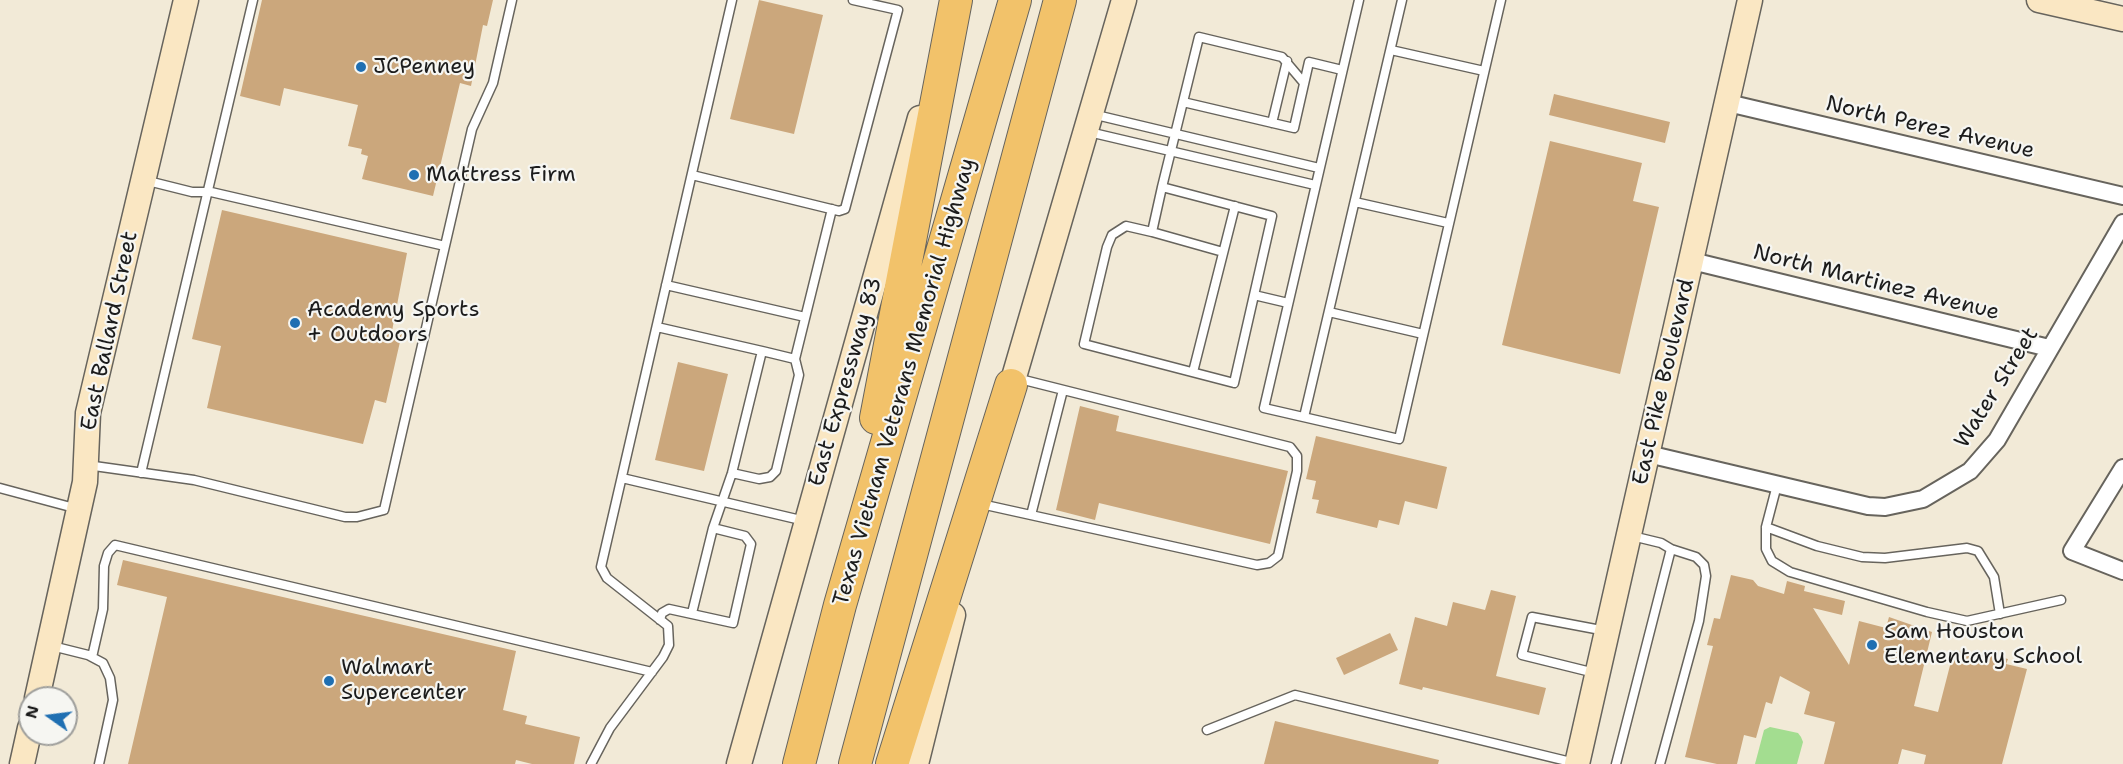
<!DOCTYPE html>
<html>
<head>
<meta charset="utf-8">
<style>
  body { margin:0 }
  #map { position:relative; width:2123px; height:764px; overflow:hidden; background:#f2ead7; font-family:"Shantell Sans",sans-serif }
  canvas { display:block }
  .north { position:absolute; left:18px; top:686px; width:60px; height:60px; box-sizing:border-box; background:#f6f6f2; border:2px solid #9f9f9c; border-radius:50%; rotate:284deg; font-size:16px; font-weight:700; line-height:24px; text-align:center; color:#1c1c1c }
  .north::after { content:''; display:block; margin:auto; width:21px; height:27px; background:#1f6fb2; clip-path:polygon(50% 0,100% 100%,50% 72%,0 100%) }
</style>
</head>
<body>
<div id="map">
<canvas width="2123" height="764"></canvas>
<div class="north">N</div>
</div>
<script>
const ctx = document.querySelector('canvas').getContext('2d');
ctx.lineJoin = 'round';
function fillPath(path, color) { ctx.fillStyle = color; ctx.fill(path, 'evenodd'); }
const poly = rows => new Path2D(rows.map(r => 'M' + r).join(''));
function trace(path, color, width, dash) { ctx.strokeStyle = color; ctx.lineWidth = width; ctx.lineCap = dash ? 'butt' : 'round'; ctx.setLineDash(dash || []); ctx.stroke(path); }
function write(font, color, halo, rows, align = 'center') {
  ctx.font = font + ' "Shantell Sans",sans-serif'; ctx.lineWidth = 4.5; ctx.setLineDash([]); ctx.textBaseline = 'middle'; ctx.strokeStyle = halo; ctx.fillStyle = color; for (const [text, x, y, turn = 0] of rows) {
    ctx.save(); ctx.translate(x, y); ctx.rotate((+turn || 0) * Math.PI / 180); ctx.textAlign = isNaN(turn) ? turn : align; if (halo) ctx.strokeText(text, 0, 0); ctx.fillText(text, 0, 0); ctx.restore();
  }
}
const green = poly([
  [1770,727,1798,733,1801,737,1803,742,1797,764,1755,764,1764,730]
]);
const building = poly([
  [262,0,493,0,487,26,483,25,471,86,460,83,433,196,362,179,368,156,361,154,362,149,348,146,358,105,284,88,280,106,240,96],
  [759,0,823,15,794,134,730,119],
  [1554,94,1670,122,1665,143,1549,115],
  [1550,141,1642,163,1633,201,1659,207,1620,374,1502,345],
  [222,210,407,253,392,331,402,333,386,403,375,400,363,444,207,408,221,346,192,339],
  [678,362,728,374,704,471,655,460],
  [1080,406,1119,416,1116,431,1288,471,1270,544,1099,503,1095,520,1056,510],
  [1316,436,1447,467,1437,509,1405,501,1399,525,1379,520,1377,528,1316,513,1319,500,1312,499,1316,481,1306,479],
  [123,560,516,651,503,710,527,716,525,724,580,737,574,764,532,764,516,760,515,764,128,764,167,597,117,585],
  [1731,575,1753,580,1758,586,1784,594,1787,581,1805,586,1804,591,1845,601,1842,615,1813,608,1849,665,1859,621,1886,628,1889,617,1932,632,1914,706,1938,712,1954,650,1982,657,1983,653,2008,659,2006,664,2027,669,2002,764,1924,764,1926,755,1902,749,1898,764,1824,764,1835,722,1804,714,1810,692,1780,676,1772,704,1766,702,1756,738,1744,735,1737,764,1717,764,1685,757,1713,646,1707,645,1714,618,1720,619],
  [1491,590,1516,596,1496,676,1546,688,1539,715,1423,687,1422,690,1399,684,1415,617,1447,626,1453,602,1485,610],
  [1390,633,1398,650,1344,675,1336,658],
  [1275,721,1439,760,1438,764,1264,764]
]);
const lane = poly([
  [1359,0,1264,408,1399,439,1501,0],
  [1391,50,1484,71],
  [1183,102,1294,128,1309,62,1342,70],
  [1092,114,1319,168],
  [1272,123,1287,61],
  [1089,132,1315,185],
  [692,175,839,211,845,209,898,10,853,0],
  [144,180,192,192,211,192,445,246],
  [1162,187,1272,216,1234,383,1084,344,1107,247,1112,235,1126,226,1152,232,1162,187,1199,37,1282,57,1304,83],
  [1355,202,1448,223],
  [1152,232,1223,252],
  [666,285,805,317],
  [1254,295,1288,303],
  [1329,312,1423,334],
  [657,327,762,351,732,473,713,528,692,613],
  [762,351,795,359],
  [1193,372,1235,206],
  [1304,417,1402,0],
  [87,465,194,480,345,517,357,517,384,510,472,129,493,83,512,0],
  [141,473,253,0],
  [732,473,759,479,770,477,776,471,799,375,795,359,832,209],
  [622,478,805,521],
  [1777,485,1766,527,1766,549,1772,561,1790,572,1927,612,1967,621,2061,600],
  [0,488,78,509],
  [981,504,1257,565,1269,563,1278,556,1297,471,1297,456,1290,447,1016,378],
  [1031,515,1063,390],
  [1766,527,1817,546,1862,557,1885,558,1967,548,1978,551,1994,577,2000,614],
  [660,620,662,613,669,609,733,623,751,544,745,536,713,528],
  [52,646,88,655,103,663,110,678,113,700,99,764],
  [92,657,103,609,104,566,108,553,115,545,652,672],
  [1595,673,1522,655,1532,617,1606,631],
  [1207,730,1295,695,1575,763],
  [591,764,610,728,663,657,669,645,668,626,607,578,601,567,732,0],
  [1616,764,1671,549,1661,543,1632,536],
  [1660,764,1699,621,1706,576,1704,565,1696,557,1671,549]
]);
const street = poly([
  [1728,103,2123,196],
  [1692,261,2049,348],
  [1648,454,1868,506,1885,507,1923,499,1970,471,1997,440,2123,223],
  [2123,468,2072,551,2123,571]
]);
const secondary = poly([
  [2039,0,2123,19],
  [1007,401,1124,0],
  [37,698,85,482,88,413,186,0],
  [22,764,30,728],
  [739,764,920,118],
  [916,764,953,615],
  [1577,764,1750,0]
]);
const highway = poly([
  [876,418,956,0],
  [799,764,840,605,1015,0],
  [855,764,1060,0],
  [892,764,1011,385]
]);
const markers = [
  [361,67,6,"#1f6fb2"],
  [414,175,6,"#1f6fb2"],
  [295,323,6,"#1f6fb2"],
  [1872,645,6,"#1f6fb2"],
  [329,681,6,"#1f6fb2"]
];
const poiNames = [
  ["JCPenney",373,67],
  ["Mattress Firm",426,175],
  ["Academy Sports",307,310],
  ["+ Outdoors",307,335],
  ["Sam Houston",1884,632],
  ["Elementary School",1884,657],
  ["Walmart",341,668],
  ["Supercenter",341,693]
];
const streetNames = [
  ["North Perez Avenue",1930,128,13],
  ["North Martinez Avenue",1876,283,14],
  ["East Ballard Street",110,331,-78],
  ["East Expressway 83",846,382,-74],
  ["Texas Vietnam Veterans Memorial Highway",905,382,-74],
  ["East Pike Boulevard",1664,382,-77],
  ["Water Street",1997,388,-58]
];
fillPath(green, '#a3dd90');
fillPath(building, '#cba77c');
trace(lane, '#67645d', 11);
trace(street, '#67645d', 20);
trace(secondary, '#67645d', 27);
trace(highway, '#67645d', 34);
trace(lane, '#fff', 8);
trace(street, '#fff', 16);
trace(secondary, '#fae7c3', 24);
trace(highway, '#f2c26a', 32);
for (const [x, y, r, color] of markers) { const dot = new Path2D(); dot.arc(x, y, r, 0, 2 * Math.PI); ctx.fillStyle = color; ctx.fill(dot); trace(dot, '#f6f6f2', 2); }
write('22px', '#1c1c1c', '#f6f6f2', poiNames, 'left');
write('22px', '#1c1c1c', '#f6f6f2', streetNames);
</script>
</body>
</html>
